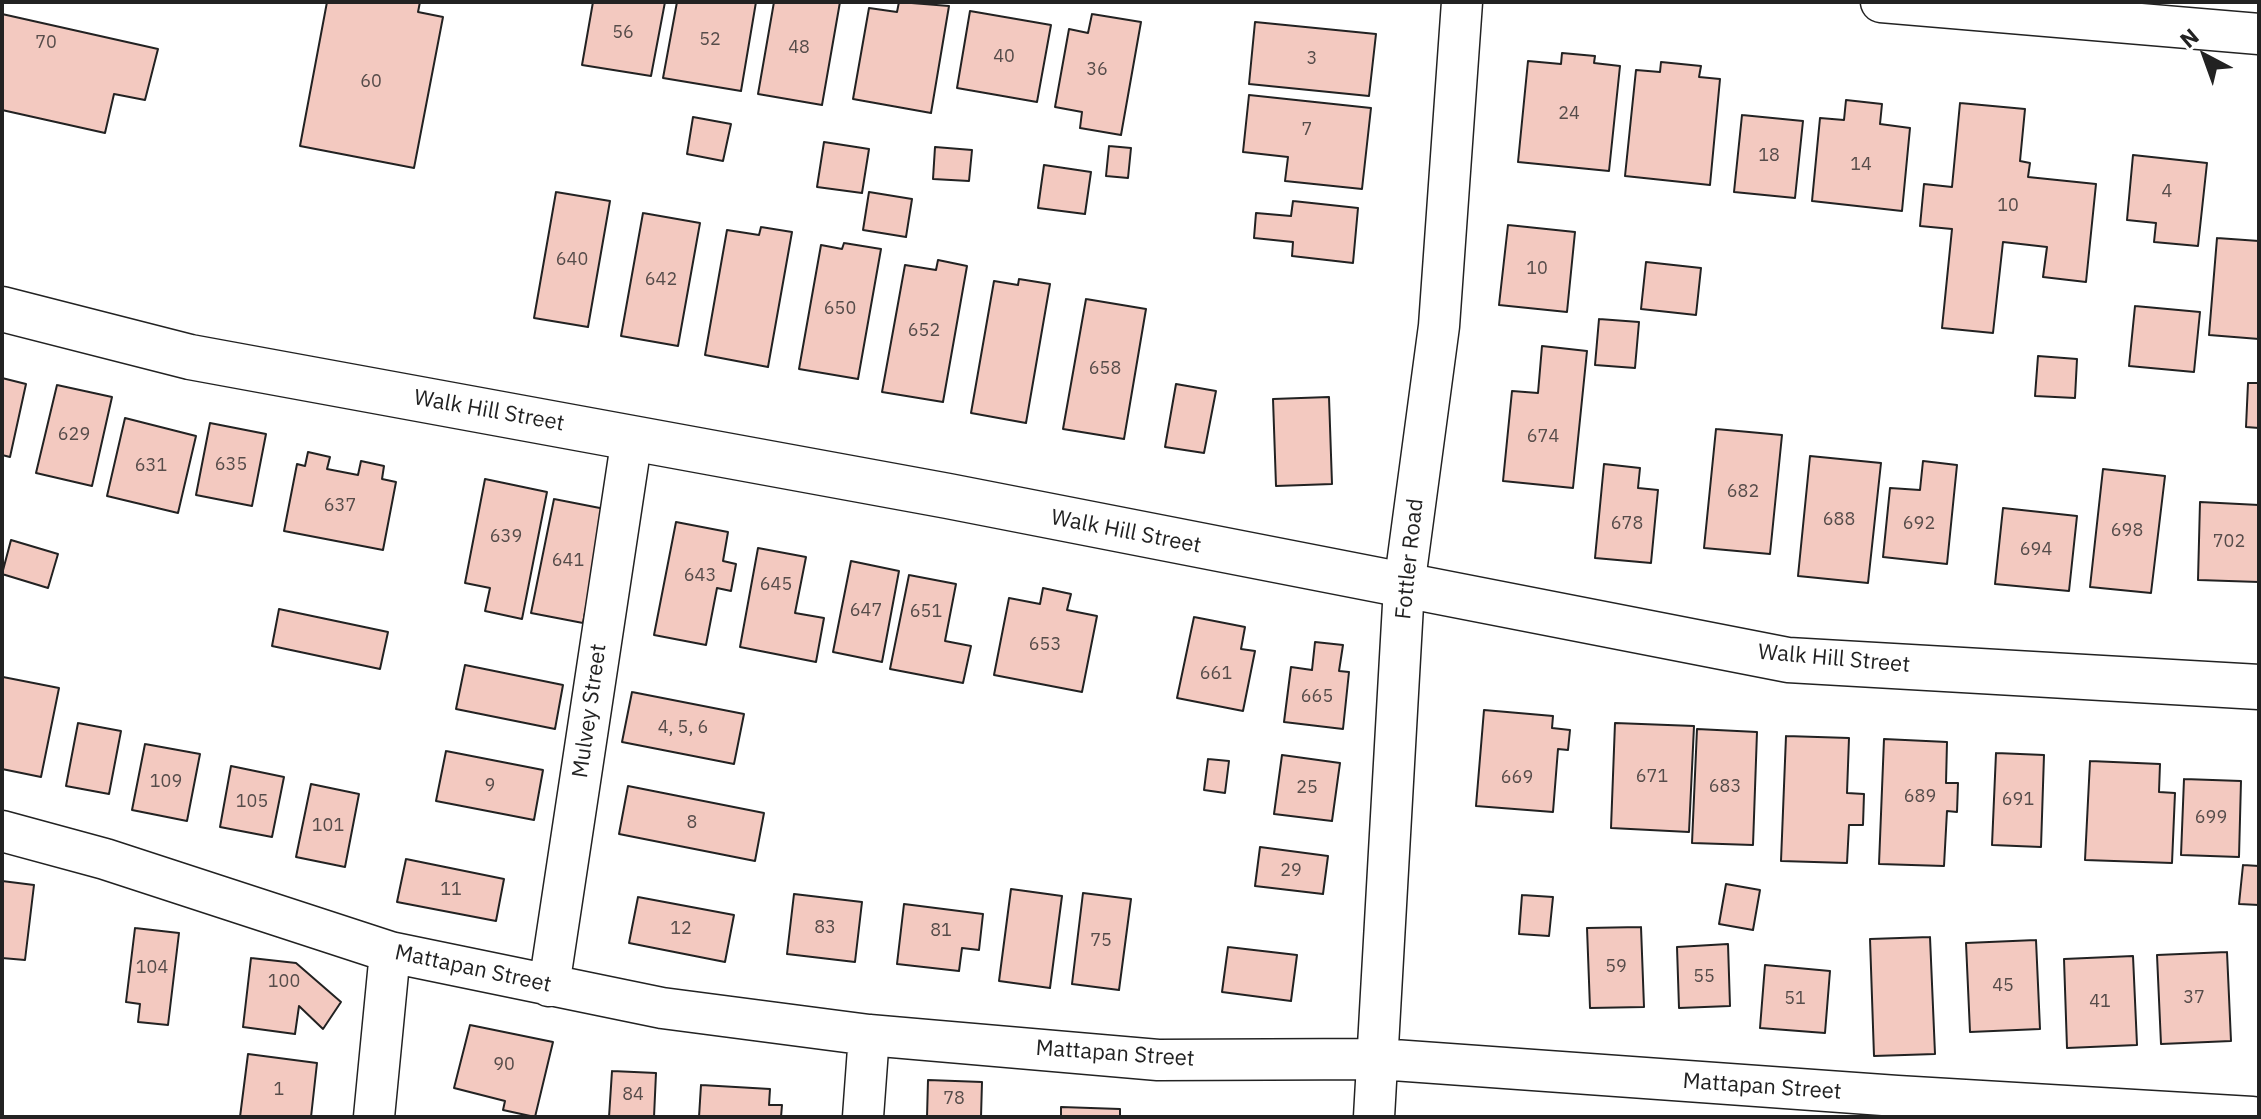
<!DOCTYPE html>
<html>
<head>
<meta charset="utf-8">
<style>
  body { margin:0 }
  #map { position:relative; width:2261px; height:1119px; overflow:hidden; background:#fff; font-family:"IBM Plex Sans",sans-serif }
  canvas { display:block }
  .frame { position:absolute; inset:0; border:4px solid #222; pointer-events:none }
  .north { position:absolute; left:2165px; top:16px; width:80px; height:80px; -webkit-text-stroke:6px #fff; paint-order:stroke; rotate:319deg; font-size:22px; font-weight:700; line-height:32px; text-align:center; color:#222 }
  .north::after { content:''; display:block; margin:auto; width:28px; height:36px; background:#222; clip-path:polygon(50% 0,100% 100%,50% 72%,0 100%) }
</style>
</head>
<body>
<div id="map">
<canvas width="2261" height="1119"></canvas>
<div class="frame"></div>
<div class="north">N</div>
</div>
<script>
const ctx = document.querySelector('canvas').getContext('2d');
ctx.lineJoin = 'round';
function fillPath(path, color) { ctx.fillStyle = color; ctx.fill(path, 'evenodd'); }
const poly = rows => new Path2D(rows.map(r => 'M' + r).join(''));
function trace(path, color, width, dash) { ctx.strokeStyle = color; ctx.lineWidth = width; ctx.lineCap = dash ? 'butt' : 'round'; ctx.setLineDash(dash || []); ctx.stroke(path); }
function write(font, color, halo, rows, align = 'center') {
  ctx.font = font + ' "IBM Plex Sans",sans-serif'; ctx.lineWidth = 6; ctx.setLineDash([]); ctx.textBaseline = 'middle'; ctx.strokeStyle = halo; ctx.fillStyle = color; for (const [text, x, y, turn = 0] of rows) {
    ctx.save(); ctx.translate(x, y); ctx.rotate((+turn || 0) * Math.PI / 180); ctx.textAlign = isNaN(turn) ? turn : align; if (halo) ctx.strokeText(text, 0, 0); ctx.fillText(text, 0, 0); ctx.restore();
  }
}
const building = poly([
  [327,2,420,2,418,12,443,17,414,168,300,146,327,2],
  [593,2,665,2,651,76,582,65,593,2],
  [677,2,756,2,741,91,663,78,677,2],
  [774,2,840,2,822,105,758,94,774,2],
  [899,2,949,6,931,113,853,99,869,8,897,12,899,2],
  [970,11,1051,25,1037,102,957,88,970,11],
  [2,14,158,49,145,100,114,94,105,133,2,110,2,14],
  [1092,14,1141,22,1121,135,1080,128,1082,112,1055,107,1069,29,1088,33,1092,14],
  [1255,22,1376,34,1369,96,1249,84,1255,22],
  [1562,53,1595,56,1594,63,1620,66,1609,171,1518,162,1528,61,1561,64,1562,53],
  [1661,62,1701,66,1699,77,1720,79,1710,185,1625,176,1636,70,1660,72,1661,62],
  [1249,95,1371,108,1362,189,1285,181,1288,157,1243,152,1249,95],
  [1846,100,1882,104,1880,124,1910,128,1902,211,1812,201,1820,118,1844,120,1846,100],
  [1960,103,2025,109,2020,161,2030,163,2028,177,2096,184,2086,282,2043,277,2047,247,2003,242,1993,333,1942,328,1952,229,1920,226,1924,184,1952,187,1960,103],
  [1742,115,1803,121,1795,198,1734,192,1742,115],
  [693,117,731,124,723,161,687,154,693,117],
  [824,142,869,149,862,193,817,187,824,142],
  [1109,146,1131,148,1128,178,1106,176,1109,146],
  [935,147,972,150,969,181,933,179,935,147],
  [2133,155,2207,163,2198,246,2154,242,2156,223,2127,220,2133,155],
  [1044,165,1091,172,1085,214,1038,208,1044,165],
  [556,192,610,201,588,327,534,318,556,192],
  [869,192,912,199,906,237,863,230,869,192],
  [1293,201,1358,208,1353,263,1292,256,1293,242,1254,238,1256,213,1291,216,1293,201],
  [643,213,700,223,678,346,621,336,643,213],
  [1508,225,1575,232,1567,312,1499,305,1508,225],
  [761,227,792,232,768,367,705,355,727,230,759,235,761,227],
  [2217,238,2259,241,2259,339,2209,335,2217,238],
  [844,243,881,249,858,379,799,369,821,245,842,249,844,243],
  [938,260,967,266,943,402,882,392,905,265,936,270,938,260],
  [1646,262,1701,268,1696,315,1641,309,1646,262],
  [1019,279,1050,284,1026,423,971,413,994,281,1018,285,1019,279],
  [1086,299,1146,309,1124,439,1063,429,1086,299],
  [2135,306,2200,312,2194,372,2129,366,2135,306],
  [1599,319,1639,322,1635,368,1595,365,1599,319],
  [1542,346,1587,351,1573,488,1503,481,1512,391,1538,393,1542,346],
  [2038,356,2077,359,2075,398,2035,396,2038,356],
  [2,378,26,384,10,457,2,455,2,378],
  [2248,383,2259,383,2259,428,2246,427,2248,383],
  [1176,384,1216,391,1204,453,1165,447,1176,384],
  [57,385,112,397,92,486,36,473,57,385],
  [1329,397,1332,484,1276,486,1273,399,1329,397],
  [125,418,196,436,178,513,107,496,125,418],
  [210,423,266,434,252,506,196,495,210,423],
  [1716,429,1782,435,1770,554,1704,548,1716,429],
  [308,452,330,457,327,469,358,475,361,461,384,466,382,479,396,482,383,550,284,531,297,464,305,466,308,452],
  [1810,456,1881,463,1868,583,1798,576,1810,456],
  [1923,461,1957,465,1947,564,1883,557,1890,488,1920,490,1923,461],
  [1604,464,1640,468,1638,488,1658,490,1651,563,1595,558,1604,464],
  [2103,469,2165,476,2151,593,2090,587,2103,469],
  [485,479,547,492,522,619,485,611,490,588,465,583,485,479],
  [554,499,605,509,583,623,531,613,554,499],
  [2200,502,2259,505,2259,582,2198,580,2200,502],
  [2003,508,2077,516,2069,591,1995,584,2003,508],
  [676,522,728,532,723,561,736,564,731,591,717,588,706,645,654,635,676,522],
  [11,540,58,554,48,588,2,574,11,540],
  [758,548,806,557,795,613,824,618,816,662,740,647,758,548],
  [851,561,899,571,882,662,833,652,851,561],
  [909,575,956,584,945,641,971,646,963,683,890,669,909,575],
  [1043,588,1071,594,1067,610,1097,616,1082,692,994,675,1009,598,1040,604,1043,588],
  [279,609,388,632,380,669,272,646,279,609],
  [1194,617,1245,627,1241,649,1255,651,1243,711,1177,698,1194,617],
  [1315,642,1343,645,1339,671,1349,672,1343,729,1284,722,1291,667,1312,670,1315,642],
  [465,665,563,685,555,729,456,709,465,665],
  [3,677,59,688,41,777,2,769,3,677],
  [632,692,744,714,734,764,622,742,632,692],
  [1484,710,1553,716,1552,728,1570,730,1568,750,1558,749,1553,812,1476,806,1484,710],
  [78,723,121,731,109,794,66,786,78,723],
  [1615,723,1694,726,1689,832,1611,828,1615,723],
  [1697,729,1757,732,1753,845,1692,843,1697,729],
  [1786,736,1849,738,1847,793,1864,794,1863,825,1849,825,1847,863,1781,861,1786,736],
  [1884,739,1947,742,1946,783,1958,783,1957,812,1947,811,1944,866,1879,864,1884,739],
  [145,744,200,754,187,821,132,810,145,744],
  [446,751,543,770,534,820,436,801,446,751],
  [1996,753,2044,755,2041,847,1992,845,1996,753],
  [1282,755,1340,763,1332,821,1274,814,1282,755],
  [1208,759,1229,761,1225,793,1204,790,1208,759],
  [2090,761,2160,764,2159,792,2175,793,2172,863,2085,860,2090,761],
  [231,766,284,777,272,837,220,827,231,766],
  [2184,779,2241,781,2239,857,2181,855,2184,779],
  [311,784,359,794,345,867,296,857,311,784],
  [628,786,764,813,755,861,619,834,628,786],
  [1260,847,1328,856,1323,894,1255,886,1260,847],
  [406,859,504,879,496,921,397,902,406,859],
  [2243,865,2259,866,2259,905,2239,904,2243,865],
  [2,881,34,885,25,960,2,958,2,881],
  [1726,884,1760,890,1753,930,1719,924,1726,884],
  [1011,889,1062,896,1050,988,999,981,1011,889],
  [1083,893,1131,899,1119,990,1072,984,1083,893],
  [794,894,862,902,855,962,787,954,794,894],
  [1522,895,1553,897,1549,936,1519,934,1522,895],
  [638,897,734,915,725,962,629,943,638,897],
  [904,904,983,914,979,950,962,948,959,971,897,964,904,904],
  [1641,927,1644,1007,1590,1008,1587,928,1641,927],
  [135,928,179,933,168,1025,138,1022,140,1004,126,1002,135,928],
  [1930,937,1935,1054,1874,1056,1870,939,1930,937],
  [2036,940,2040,1029,1970,1032,1966,943,2036,940],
  [1728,944,1730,1006,1679,1008,1677,947,1728,944],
  [1228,947,1297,955,1291,1001,1222,992,1228,947],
  [2227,952,2231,1041,2161,1044,2157,955,2227,952],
  [2133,956,2137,1045,2067,1048,2064,959,2133,956],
  [251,958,296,963,341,1002,323,1029,299,1006,295,1034,243,1027,251,958],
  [1765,965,1830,971,1825,1033,1760,1028,1765,965],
  [470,1025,553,1042,535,1117,503,1110,505,1101,454,1088,470,1025],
  [248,1054,317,1063,311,1117,240,1117,248,1054],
  [612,1071,656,1073,654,1117,609,1117,612,1071],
  [928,1080,982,1082,981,1117,927,1117,928,1080],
  [701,1085,770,1089,769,1105,782,1105,781,1117,699,1117,701,1085],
  [1061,1107,1120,1109,1120,1117,1061,1117,1061,1107]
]);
const minor = poly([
  [1881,2,2259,34],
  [2,831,105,859,390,952,662,1008,869,1035,1158,1060,1379,1059,1897,1096,2252,1117],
  [549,986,632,437],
  [374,1117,390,952],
  [863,1117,869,1035],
  [1374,1117,1404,587,1439,326,1462,2]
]);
const secondary = poly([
  [2,309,190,357,948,496,1788,660,2259,687]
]);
const numberNames = [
  ["56",623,33],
  ["52",710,40],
  ["70",46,43],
  ["48",799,48],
  ["40",1004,57],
  ["3",1312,59],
  ["36",1097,70],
  ["60",371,82],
  ["24",1569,114],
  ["7",1307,130],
  ["18",1769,156],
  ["14",1861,165],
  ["4",2167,192],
  ["10",2008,206],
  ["640",572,260],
  ["10",1537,269],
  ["642",661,280],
  ["650",840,309],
  ["652",924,331],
  ["658",1105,369],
  ["629",74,435],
  ["674",1543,437],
  ["635",231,465],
  ["631",151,466],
  ["682",1743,492],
  ["637",340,506],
  ["688",1839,520],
  ["678",1627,524],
  ["692",1919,524],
  ["698",2127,531],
  ["639",506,537],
  ["702",2229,542],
  ["694",2036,550],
  ["641",568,561],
  ["643",700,576],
  ["645",776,585],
  ["647",866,611],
  ["651",926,612],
  ["653",1045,645],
  ["661",1216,674],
  ["665",1317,697],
  ["4, 5, 6",683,728],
  ["671",1652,777],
  ["669",1517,778],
  ["109",166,782],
  ["9",490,786],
  ["683",1725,787],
  ["25",1307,788],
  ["689",1920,797],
  ["691",2018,800],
  ["105",252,802],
  ["699",2211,818],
  ["8",692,823],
  ["101",328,826],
  ["29",1291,871],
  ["11",451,890],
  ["83",825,928],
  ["12",681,929],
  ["81",941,931],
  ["75",1101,941],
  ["59",1616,967],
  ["104",152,968],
  ["55",1704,977],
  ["100",284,982],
  ["45",2003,986],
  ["37",2194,998],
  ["51",1795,999],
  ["41",2100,1002],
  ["90",504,1065],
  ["1",279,1090],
  ["84",633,1095],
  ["78",954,1099]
];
const streetNames = [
  ["Walk Hill Street",489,411,10],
  ["Walk Hill Street",1126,532,11],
  ["Fottler Road",1410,559,-84],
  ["Walk Hill Street",1834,659,5],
  ["Mulvey Street",590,711,-82],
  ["Mattapan Street",473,969,12],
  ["Mattapan Street",1115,1054,4],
  ["Mattapan Street",1762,1087,4]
];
fillPath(building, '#f3c9c0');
trace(building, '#222', 2);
trace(minor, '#222', 43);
trace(secondary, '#222', 47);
trace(minor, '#fff', 40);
trace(secondary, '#fff', 44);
write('18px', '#564c4a', null, numberNames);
write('22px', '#222', '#fff', streetNames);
</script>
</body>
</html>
